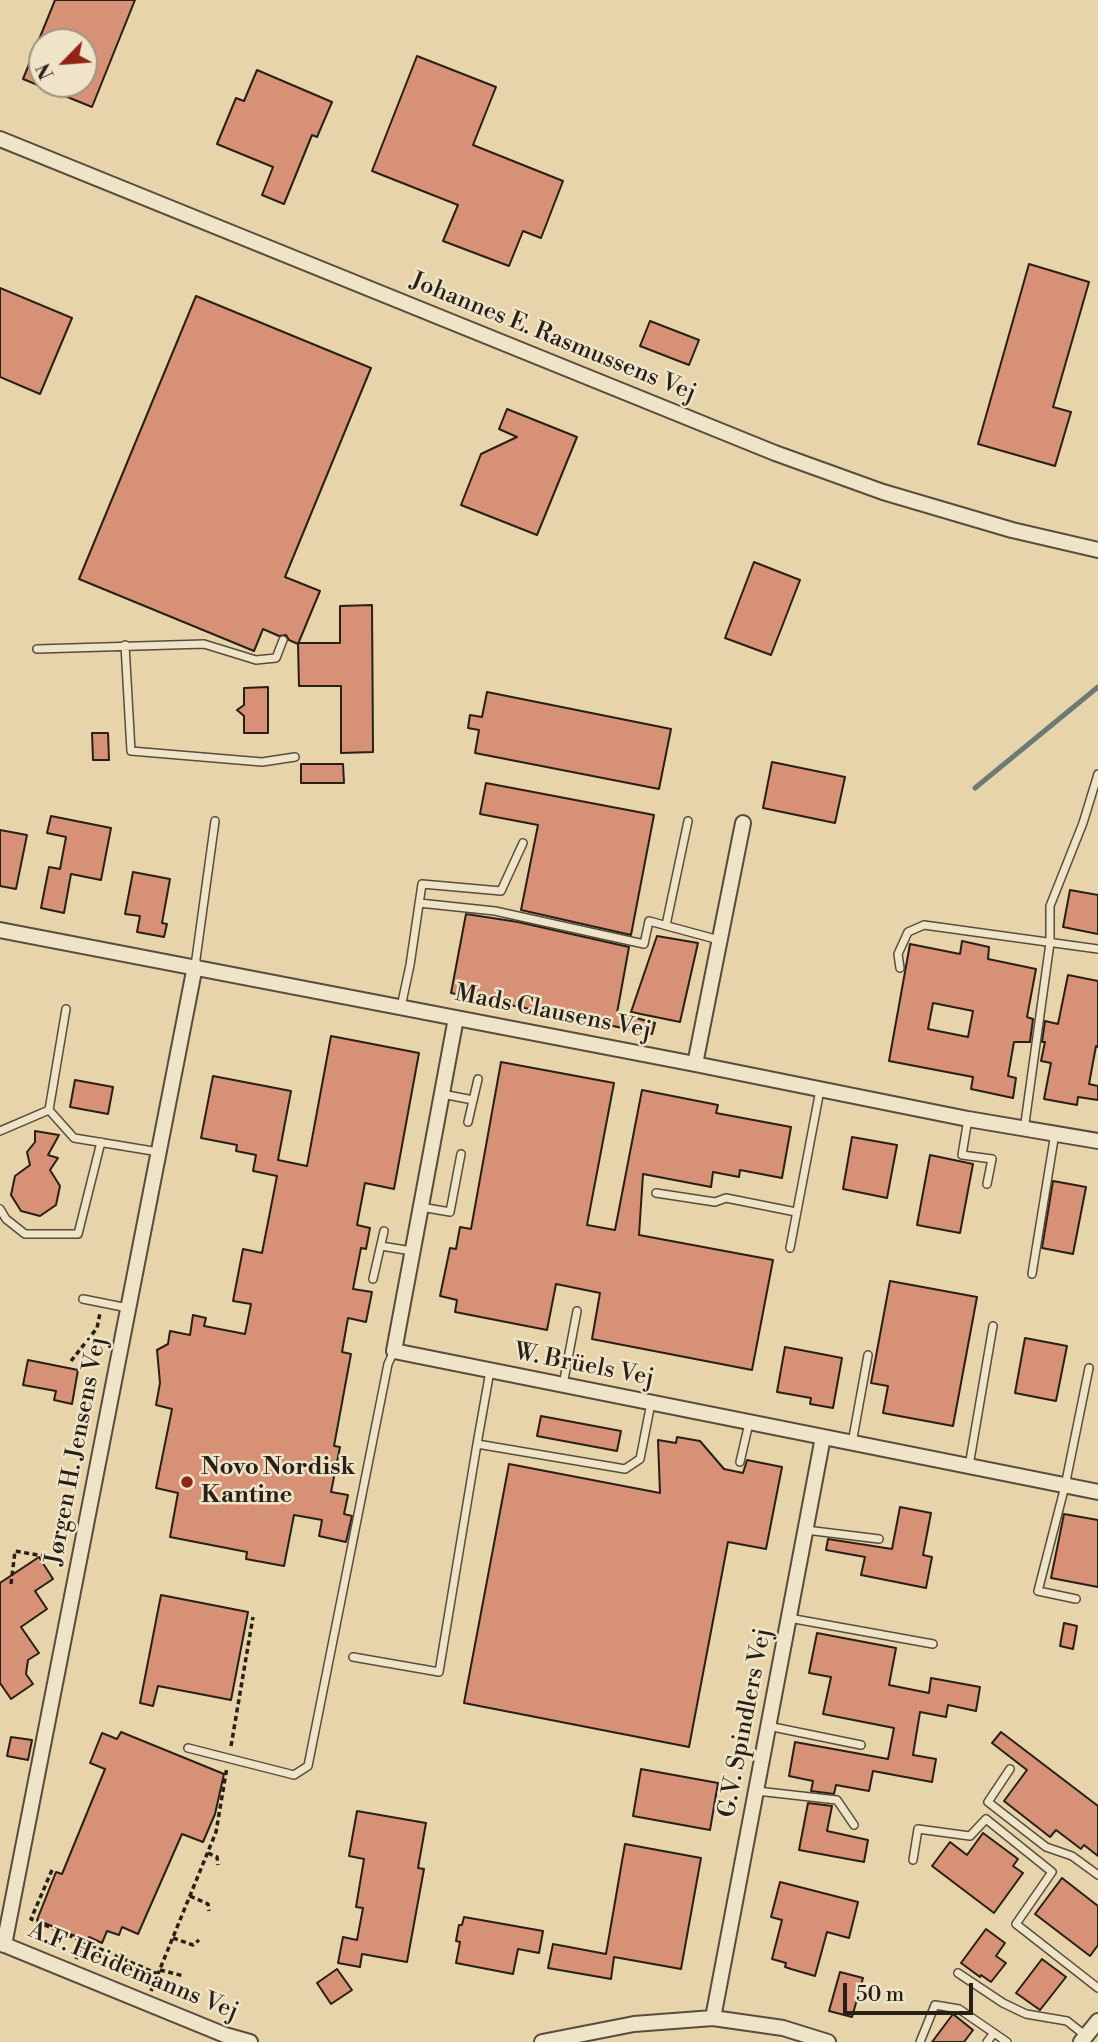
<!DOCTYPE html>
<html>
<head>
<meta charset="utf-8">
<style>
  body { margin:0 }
  #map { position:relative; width:1098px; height:2042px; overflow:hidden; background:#e7d4ab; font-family:"Libre Bodoni",serif }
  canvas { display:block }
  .north { position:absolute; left:28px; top:28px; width:70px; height:70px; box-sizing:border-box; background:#efe3c8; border:2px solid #9f9581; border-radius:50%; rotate:245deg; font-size:19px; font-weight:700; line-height:28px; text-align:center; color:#282017 }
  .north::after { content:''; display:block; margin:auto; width:24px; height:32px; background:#8f2418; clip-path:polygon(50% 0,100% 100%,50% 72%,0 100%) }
  .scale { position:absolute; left:843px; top:1983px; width:130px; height:32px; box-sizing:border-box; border:4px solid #282017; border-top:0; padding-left:9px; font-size:21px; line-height:24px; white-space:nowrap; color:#282017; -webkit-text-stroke:5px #efe3c8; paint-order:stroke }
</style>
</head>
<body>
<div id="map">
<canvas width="1098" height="2042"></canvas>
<div class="north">N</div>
<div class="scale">50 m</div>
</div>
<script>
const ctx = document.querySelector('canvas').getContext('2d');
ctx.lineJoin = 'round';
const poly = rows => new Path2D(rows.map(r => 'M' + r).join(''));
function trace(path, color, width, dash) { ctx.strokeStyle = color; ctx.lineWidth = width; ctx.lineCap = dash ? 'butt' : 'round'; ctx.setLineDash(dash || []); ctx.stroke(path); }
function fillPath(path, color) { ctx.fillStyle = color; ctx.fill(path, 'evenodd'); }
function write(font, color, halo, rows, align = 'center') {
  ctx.font = font + ' "Libre Bodoni",serif'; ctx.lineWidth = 5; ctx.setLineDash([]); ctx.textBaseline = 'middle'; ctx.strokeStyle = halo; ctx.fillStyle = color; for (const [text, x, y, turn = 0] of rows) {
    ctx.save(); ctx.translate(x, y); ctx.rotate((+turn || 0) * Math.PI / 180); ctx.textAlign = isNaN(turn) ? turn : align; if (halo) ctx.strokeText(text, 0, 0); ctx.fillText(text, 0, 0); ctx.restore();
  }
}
const stream = poly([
  [975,788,1098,687]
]);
const building = poly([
  [55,0,135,0,92,107,23,79,55,0],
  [42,42,84,42,84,84,42,84,42,42],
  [417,56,496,87,473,145,563,181,541,238,523,231,509,266,443,241,458,205,372,171,417,56],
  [257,70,332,102,317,137,312,135,284,204,262,195,273,167,217,144,236,98,244,101,257,70],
  [1029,264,1089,282,1053,407,1071,412,1055,466,978,444,1029,264],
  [0,288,72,318,40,394,0,377,0,288],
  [196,296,371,368,285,577,320,591,298,644,289,640,286,635,279,636,263,629,254,651,79,579,196,296],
  [650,321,699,340,689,365,640,346,650,321],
  [507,409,577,437,537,535,461,505,481,454,517,437,499,429,507,409],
  [754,562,800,580,771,655,725,638,754,562],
  [372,605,373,752,341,753,341,686,299,686,298,643,340,643,340,606,372,605],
  [268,687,268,733,244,733,244,716,237,710,244,705,244,688,268,687],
  [487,692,671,729,659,789,475,753,479,730,468,728,470,715,482,717,487,692],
  [92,733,108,733,109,760,93,760,92,733],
  [772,762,845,777,835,823,763,808,772,762],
  [301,764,343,764,344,783,301,783,301,764],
  [486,783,654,815,631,935,521,910,538,825,480,814,486,783],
  [51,816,111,828,101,880,71,874,64,913,41,908,49,867,60,869,66,837,47,833,51,816],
  [0,830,27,835,16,889,0,886,0,830],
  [133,872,170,879,162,923,167,924,164,937,137,932,140,916,125,914,133,872],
  [1070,890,1098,895,1098,934,1063,927,1070,890],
  [466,914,518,922,629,947,617,1013,655,1023,652,1034,451,993,466,914],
  [657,936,698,943,680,1022,631,1012,657,936],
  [962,941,989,947,988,959,1036,969,1027,1017,1033,1019,1030,1042,1014,1042,1008,1076,1016,1078,1013,1098,971,1089,973,1077,889,1061,910,944,960,954,962,941],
  [933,1003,973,1011,968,1037,928,1029,933,1003],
  [1068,975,1098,981,1098,1047,1096,1046,1089,1084,1098,1086,1098,1100,1078,1097,1077,1105,1044,1099,1051,1063,1041,1061,1045,1042,1042,1042,1045,1021,1058,1024,1068,975],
  [331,1036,419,1053,394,1189,365,1183,357,1225,370,1228,366,1249,361,1248,353,1289,372,1292,366,1322,348,1318,342,1352,351,1354,334,1446,340,1447,331,1492,348,1495,344,1514,352,1516,346,1542,319,1536,322,1520,294,1515,284,1566,246,1559,247,1552,170,1537,178,1493,156,1488,172,1409,156,1405,160,1383,157,1350,168,1344,170,1331,190,1335,193,1315,206,1318,204,1326,245,1334,251,1304,233,1301,243,1249,262,1253,277,1176,253,1171,256,1155,236,1151,237,1145,201,1138,213,1076,291,1091,278,1160,307,1166,331,1036],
  [501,1062,614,1083,587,1225,615,1230,642,1090,718,1105,716,1113,791,1127,782,1178,740,1170,739,1177,713,1172,711,1187,643,1174,639,1235,773,1260,752,1370,592,1339,600,1293,556,1284,547,1330,455,1312,457,1300,440,1296,450,1248,456,1249,460,1227,471,1229,501,1062],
  [75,1080,113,1087,108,1114,70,1107,75,1080],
  [35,1131,59,1135,48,1155,58,1158,50,1170,60,1186,56,1205,40,1216,21,1211,11,1195,15,1176,30,1165,27,1152,35,1142,35,1131],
  [852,1137,897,1145,887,1198,843,1189,852,1137],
  [930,1155,973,1164,960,1233,917,1225,930,1155],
  [1053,1181,1086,1187,1073,1254,1042,1248,1053,1181],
  [890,1281,977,1297,953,1426,883,1413,888,1386,871,1383,890,1281],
  [1025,1338,1067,1346,1056,1401,1015,1393,1025,1338],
  [785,1347,842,1358,833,1408,810,1404,811,1398,777,1392,785,1347],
  [28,1360,78,1370,72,1404,54,1400,56,1391,23,1385,28,1360],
  [541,1416,621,1431,617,1451,537,1436,541,1416],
  [677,1437,700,1441,724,1469,743,1473,747,1460,782,1467,766,1549,728,1542,689,1747,464,1703,509,1464,660,1493,658,1440,676,1443,677,1437],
  [900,1507,931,1513,923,1555,932,1557,926,1588,861,1575,865,1557,826,1550,828,1539,892,1549,900,1507],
  [1064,1514,1098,1520,1098,1587,1051,1578,1064,1514],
  [39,1557,53,1579,35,1591,47,1609,21,1627,39,1653,28,1660,26,1674,33,1684,11,1699,0,1683,0,1583,39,1557],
  [161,1595,248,1612,231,1700,158,1686,153,1706,140,1703,161,1595],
  [1064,1623,1077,1626,1073,1649,1060,1646,1064,1623],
  [817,1633,896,1648,889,1685,929,1693,931,1678,980,1687,976,1711,948,1705,946,1717,920,1712,913,1755,936,1759,932,1782,873,1771,869,1791,836,1785,834,1794,811,1791,813,1781,789,1776,795,1742,888,1759,894,1728,823,1714,831,1677,809,1673,817,1633],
  [121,1732,224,1774,215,1814,203,1842,182,1834,138,1934,122,1927,119,1935,107,1931,102,1943,89,1937,87,1941,37,1920,56,1872,62,1874,105,1769,90,1763,102,1733,117,1739,121,1732],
  [1001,1732,1098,1806,1098,1856,1084,1845,1081,1849,1056,1830,1050,1837,1004,1801,1027,1770,992,1743,1001,1732],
  [11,1737,32,1740,28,1760,7,1756,11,1737],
  [641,1769,718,1783,710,1830,633,1816,641,1769],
  [808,1803,832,1806,827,1831,868,1840,864,1862,799,1850,808,1803],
  [357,1811,426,1823,418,1868,424,1869,407,1962,362,1954,360,1967,338,1963,343,1937,357,1940,363,1908,356,1907,364,1859,349,1856,357,1811],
  [983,1833,1018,1859,1013,1866,1023,1873,994,1913,932,1866,950,1842,967,1855,983,1833],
  [625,1844,701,1858,681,1969,614,1957,611,1979,548,1968,553,1944,606,1954,625,1844],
  [1062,1878,1098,1906,1098,1945,1090,1956,1035,1914,1062,1878],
  [780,1882,858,1902,849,1938,827,1932,815,1976,791,1969,785,1967,786,1963,772,1959,782,1920,771,1917,780,1882],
  [464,1917,543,1931,539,1953,518,1949,513,1974,456,1963,460,1942,456,1941,459,1925,462,1925,464,1917],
  [986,1929,1005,1943,996,1956,1006,1963,991,1982,981,1975,980,1977,961,1963,986,1929],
  [1042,1959,1066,1977,1040,2010,1016,1993,1042,1959],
  [337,1969,352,1990,331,2004,317,1983,337,1969],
  [840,1972,863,1978,852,2017,829,2011,840,1972],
  [953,2014,973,2030,964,2042,932,2042,953,2014]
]);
const path = poly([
  [71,1361,97,1328,100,1313],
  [11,1584,15,1551,66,1560],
  [231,1746,253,1617],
  [208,1853,217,1857,218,1865],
  [52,1870,31,1919,158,1974],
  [190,1896,208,1904,209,1911],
  [173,1938,193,1945,199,1940],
  [76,1959,83,1941],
  [160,1970,184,1976],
  [151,1991,216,1832,227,1767]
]);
const lane = poly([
  [125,645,131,751,262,762,295,757],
  [37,649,204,644,256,660,276,658,283,640],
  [419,903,495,911,644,944,649,921,719,940],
  [666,925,688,821],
  [195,966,215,821],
  [900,968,898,954,908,932,924,925,1098,949],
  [401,1007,410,965,422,884,501,891,523,843],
  [66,1009,49,1110,74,1138,159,1152],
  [442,1094,473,1100],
  [968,1119,962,1155,992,1159,987,1184],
  [468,1122,478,1079],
  [1024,1130,1050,943,1050,906,1083,823,1098,774],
  [0,1131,49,1110],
  [656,1193,715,1202,726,1198,796,1212],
  [421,1207,450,1212,461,1154],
  [0,1209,6,1219,25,1234,78,1234,101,1142],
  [381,1246,412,1251],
  [790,1248,820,1090],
  [1032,1274,1055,1133],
  [373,1279,384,1231],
  [83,1299,128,1308],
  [490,1371,477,1444,625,1469,640,1459,651,1403],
  [563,1385,577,1311],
  [852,1443,868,1355],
  [740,1462,749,1423],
  [969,1466,993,1326],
  [806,1530,879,1539],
  [1076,1599,1038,1591,1065,1486,1089,1368],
  [789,1618,933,1644],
  [353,1657,439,1672,477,1444],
  [768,1726,861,1745],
  [188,1748,294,1775,308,1766,388,1364,394,1351],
  [1010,1769,988,1802,1046,1847,1072,1856,1098,1875],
  [757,1791,837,1800,854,1825],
  [913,1860,918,1829,970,1836,986,1819,1052,1872,1016,1924,1098,1988],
  [958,1973,1003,2003,1026,2014,1067,2021,1086,2036],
  [920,2042,935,2005,959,2009,1007,2042],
  [987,2042,994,2033]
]);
const street = poly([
  [0,139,775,453,883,492,1012,530,1098,550],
  [0,930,695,1064,968,1119,1098,1141],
  [456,1018,394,1351,1098,1492],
  [695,1064,743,823],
  [0,1943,225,2035,250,2042],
  [4,1945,195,966],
  [713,2018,823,1437],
  [542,2042,634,2024,713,2018,783,2028,828,2042],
  [1081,2042,1098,2021]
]);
const markers = [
  [187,1482,7,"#8f2418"]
];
const streetNames = [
  ["Johannes E. Rasmussens Vej",553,338,22],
  ["Mads Clausens Vej",553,1013,11],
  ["W. Brüels Vej",584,1366,11],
  ["Jørgen H. Jensens Vej",77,1451,-79],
  ["G.V. Spindlers Vej",746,1723,-79],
  ["A.F. Heidemanns Vej",133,1972,22]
];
const poiNames = [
  ["Novo Nordisk",201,1468],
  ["Kantine",201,1496]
];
trace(stream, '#6b7b73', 5);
fillPath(building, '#d79176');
trace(building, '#282017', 2);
trace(lane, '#584d3c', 10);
trace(street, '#584d3c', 18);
trace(path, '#282017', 3.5, [5, 3.5]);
trace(lane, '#efe3c8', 7);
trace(street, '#efe3c8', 14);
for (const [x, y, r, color] of markers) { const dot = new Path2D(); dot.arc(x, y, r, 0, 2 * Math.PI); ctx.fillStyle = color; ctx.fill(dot); trace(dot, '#efe3c8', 2.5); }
write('24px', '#282017', '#efe3c8', streetNames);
write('bold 24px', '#282017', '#efe3c8', poiNames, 'left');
</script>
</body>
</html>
